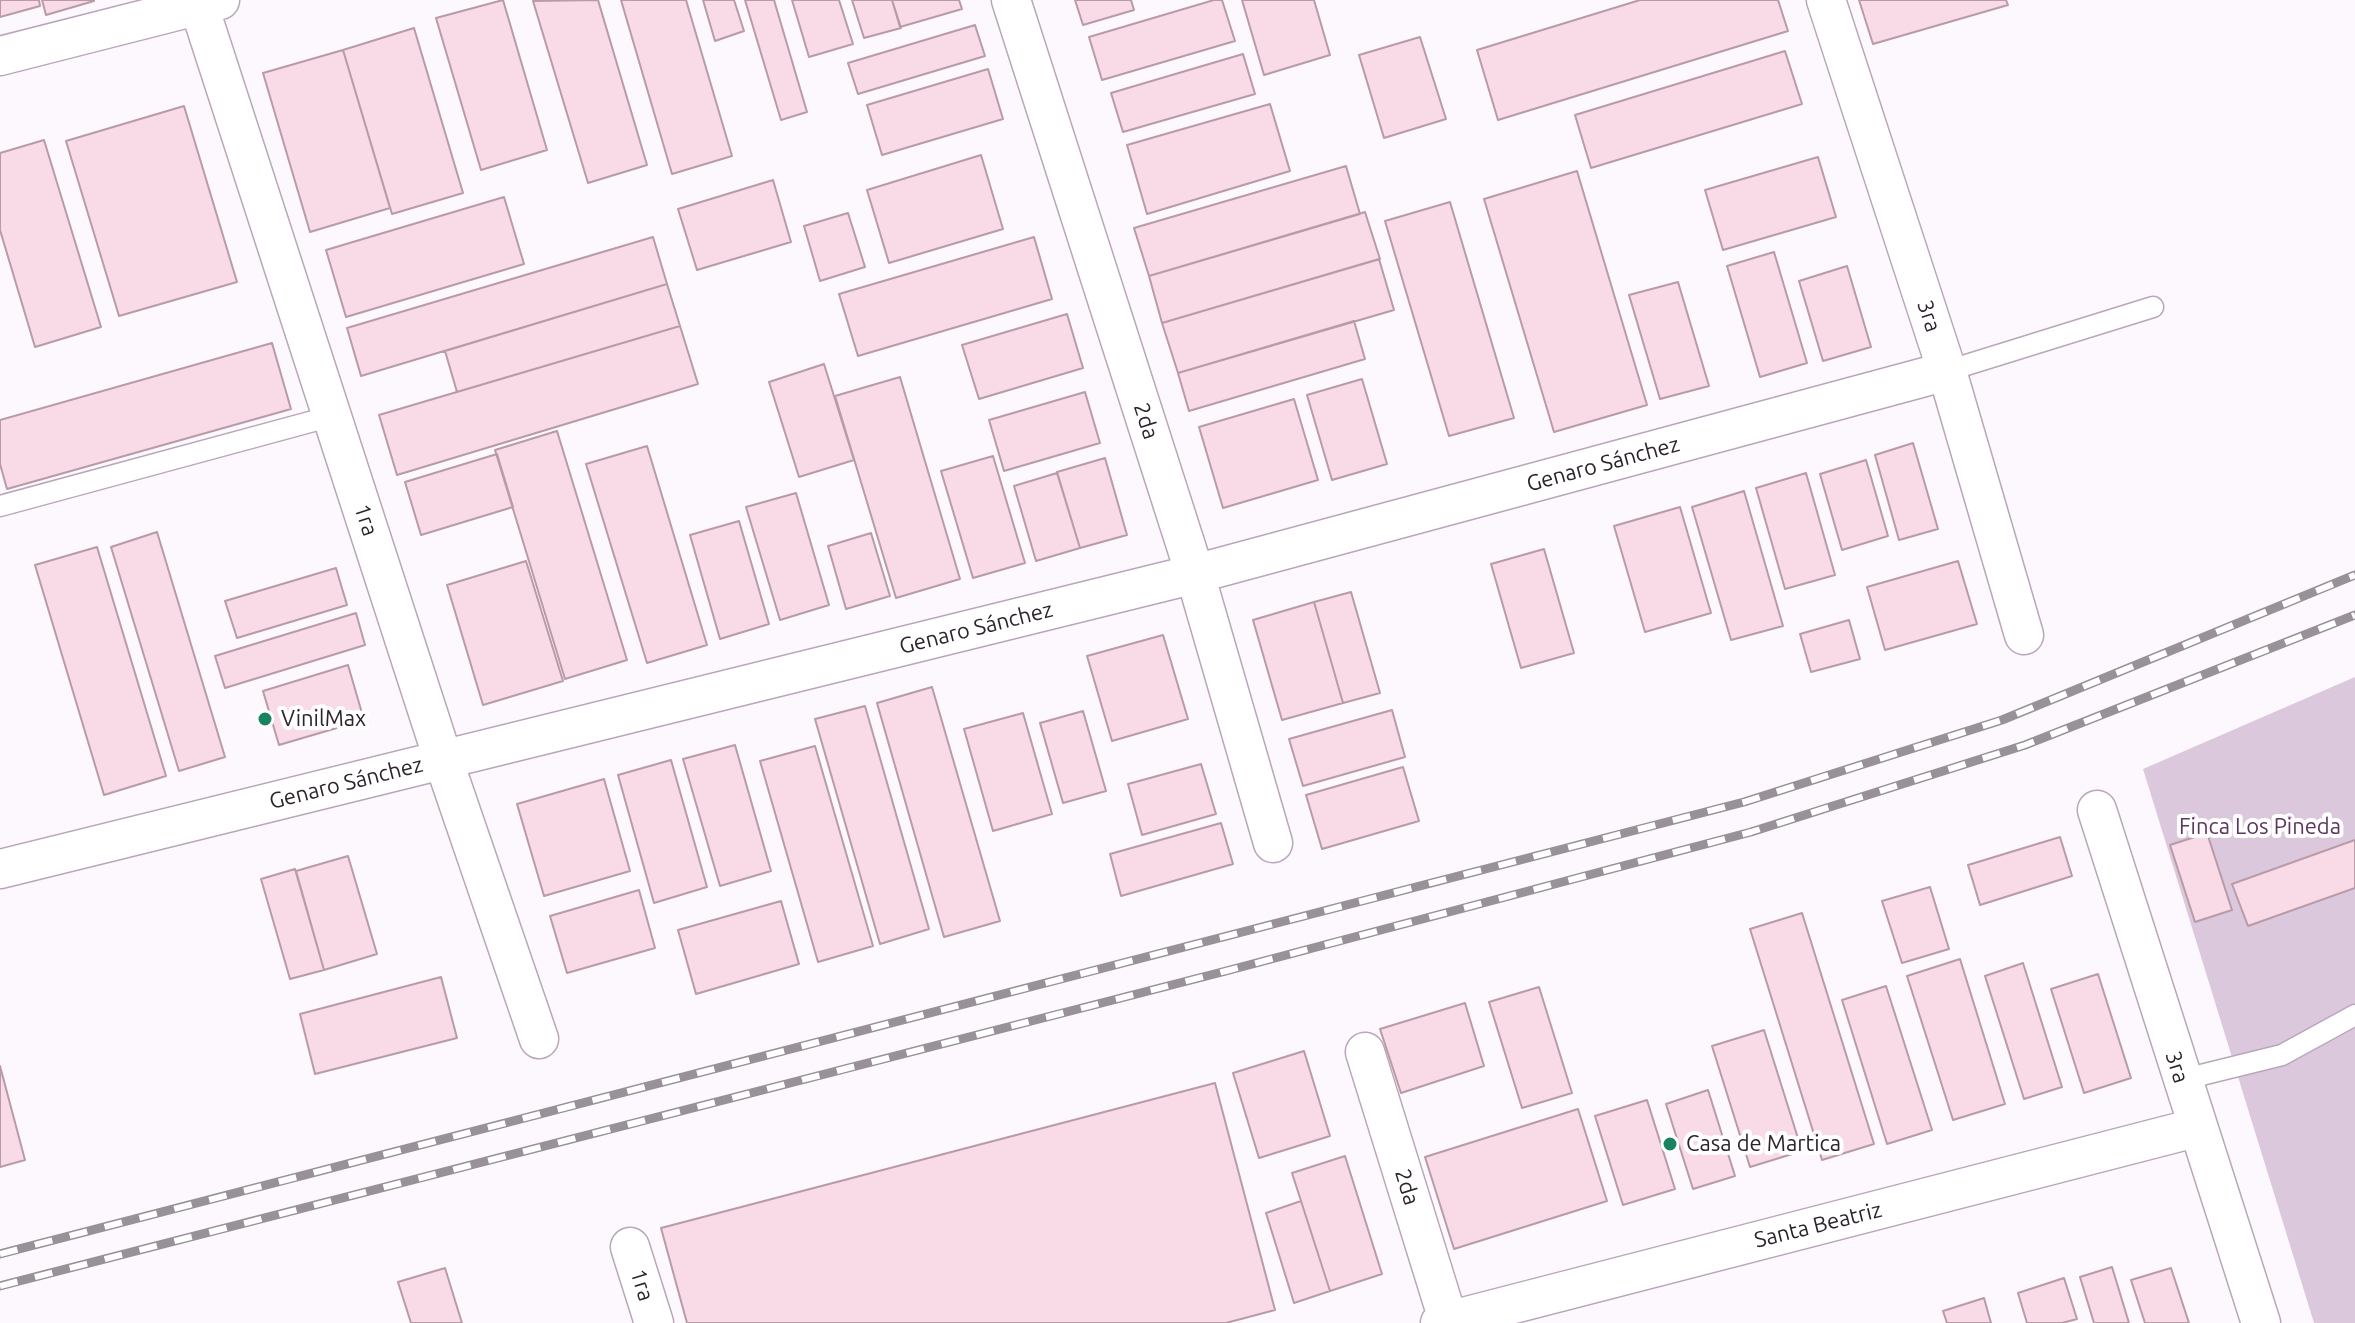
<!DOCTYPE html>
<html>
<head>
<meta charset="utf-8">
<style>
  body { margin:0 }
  canvas { display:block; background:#fdf8fd }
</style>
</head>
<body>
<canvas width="2355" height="1323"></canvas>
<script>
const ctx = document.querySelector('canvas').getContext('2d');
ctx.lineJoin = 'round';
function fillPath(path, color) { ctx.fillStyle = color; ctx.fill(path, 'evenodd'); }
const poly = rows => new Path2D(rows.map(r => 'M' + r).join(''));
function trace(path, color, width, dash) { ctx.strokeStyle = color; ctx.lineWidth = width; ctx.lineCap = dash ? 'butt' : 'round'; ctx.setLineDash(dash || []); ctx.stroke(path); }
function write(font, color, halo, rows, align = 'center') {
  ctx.font = font + ' Ubuntu,sans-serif'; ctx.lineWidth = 8; ctx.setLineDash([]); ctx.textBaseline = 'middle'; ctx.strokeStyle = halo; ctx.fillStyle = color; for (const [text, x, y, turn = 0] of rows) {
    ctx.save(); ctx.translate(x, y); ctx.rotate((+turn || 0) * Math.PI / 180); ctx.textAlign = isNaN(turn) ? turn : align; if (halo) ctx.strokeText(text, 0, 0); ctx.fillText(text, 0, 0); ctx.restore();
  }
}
const green = poly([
  [2355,677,2355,1323,2314,1323,2143,769]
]);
const building = poly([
  [0,0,39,0,40,6,0,17,0,0],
  [42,0,94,0,94,1,46,15,42,0],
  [503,0,547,150,481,170,436,18,503,0],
  [598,0,647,165,588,183,533,1,598,0],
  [621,0,686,0,732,156,672,174,621,0],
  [703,0,734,0,744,31,715,41,703,0],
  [745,0,774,0,807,112,781,120,745,0],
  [792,0,839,0,853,44,809,57,792,0],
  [852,0,892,0,901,28,864,38,852,0],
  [892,0,959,0,962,9,900,27,892,0],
  [1075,0,1131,0,1134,10,1083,25,1075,0],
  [1214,0,1222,0,1235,41,1102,80,1089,37,1214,0],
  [1242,0,1314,0,1330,55,1264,75,1242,0],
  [1640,0,1778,0,1788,31,1498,120,1477,50,1640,0],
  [1859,0,2006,0,2008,5,1873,44,1859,0],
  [975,25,985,56,858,94,848,63,975,25],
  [414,28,463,193,392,214,343,50,414,28],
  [1420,37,1446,119,1384,138,1359,55,1420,37],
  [343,50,390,208,310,232,263,73,343,50],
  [1785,51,1802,104,1591,168,1575,115,1785,51],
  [1243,54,1255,94,1123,132,1111,93,1243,54],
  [988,69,1003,119,882,155,867,105,988,69],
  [1270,104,1290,171,1147,214,1127,145,1270,104],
  [184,106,237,282,119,316,66,141,184,106],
  [44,140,101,327,35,347,0,230,0,153,44,140],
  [981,155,1003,229,889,263,867,190,981,155],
  [1818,157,1836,217,1723,250,1705,190,1818,157],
  [1346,166,1360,214,1149,276,1134,228,1346,166],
  [1577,171,1647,405,1554,432,1484,199,1577,171],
  [773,180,791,242,697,270,678,209,773,180],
  [504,197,524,264,346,317,326,250,504,197],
  [1450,202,1514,418,1449,436,1385,221,1450,202],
  [1365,212,1380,259,1162,323,1149,276,1365,212],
  [848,213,865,267,820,281,804,226,848,213],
  [653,237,667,284,361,376,347,328,653,237],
  [1034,237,1052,299,858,356,839,294,1034,237],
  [1774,252,1807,363,1760,377,1727,266,1774,252],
  [1379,259,1394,310,1178,373,1162,323,1379,259],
  [1847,266,1871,347,1823,361,1799,281,1847,266],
  [1678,282,1709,386,1660,399,1629,295,1678,282],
  [667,284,680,326,457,392,445,351,667,284],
  [1067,314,1083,368,979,399,962,345,1067,314],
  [1354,321,1365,359,1189,411,1178,373,1354,321],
  [680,326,698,384,397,475,379,415,680,326],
  [272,343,291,409,7,489,0,464,0,420,272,343],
  [824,364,854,460,799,477,769,382,824,364],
  [900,377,960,579,896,598,835,396,900,377],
  [1362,379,1387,464,1332,480,1307,395,1362,379],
  [1085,392,1100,443,1004,471,989,420,1085,392],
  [1294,399,1318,480,1223,508,1199,427,1294,399],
  [557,431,627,660,565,679,495,450,557,431],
  [1913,443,1938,529,1899,540,1875,455,1913,443],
  [647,446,707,645,647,663,586,464,647,446],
  [497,454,513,507,421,535,405,482,497,454],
  [993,456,1025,563,973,578,941,471,993,456],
  [1105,458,1127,535,1080,548,1057,472,1105,458],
  [1866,460,1888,536,1842,550,1820,474,1866,460],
  [1057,473,1080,548,1036,561,1014,486,1057,473],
  [1806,473,1835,575,1785,589,1756,488,1806,473],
  [1744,491,1783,626,1731,640,1692,507,1744,491],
  [796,493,829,605,780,620,746,507,796,493],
  [1680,507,1711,613,1645,632,1614,526,1680,507],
  [739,521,769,624,720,639,690,535,739,521],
  [157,532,225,757,179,771,111,547,157,532],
  [871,533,890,596,846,609,828,546,871,533],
  [97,547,166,776,104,795,35,565,97,547],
  [1544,549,1574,653,1521,668,1491,564,1544,549],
  [526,561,563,681,483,705,447,585,526,561],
  [1958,561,1977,624,1885,650,1867,587,1958,561],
  [336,568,347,605,237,638,225,601,336,568],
  [1351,592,1380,693,1343,703,1314,602,1351,592],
  [1314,602,1343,703,1282,720,1253,620,1314,602],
  [356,613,365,645,225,688,215,656,356,613],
  [1849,620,1860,659,1811,672,1800,634,1849,620],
  [1163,635,1188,719,1112,741,1087,656,1163,635],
  [348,665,364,720,279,745,263,691,348,665],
  [932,687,1000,921,944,937,877,703,932,687],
  [865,706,929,929,880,944,815,719,865,706],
  [1392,710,1405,757,1303,786,1289,739,1392,710],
  [1083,711,1106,791,1063,803,1040,723,1083,711],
  [1023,713,1052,814,993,831,964,729,1023,713],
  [735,745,771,871,720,886,683,759,735,745],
  [815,746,873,946,818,962,760,761,815,746],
  [671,760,707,887,654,903,618,775,671,760],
  [1201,764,1216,814,1142,835,1128,784,1201,764],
  [1403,767,1419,821,1322,849,1306,795,1403,767],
  [604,779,630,871,544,896,517,804,604,779],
  [1221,823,1233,864,1121,896,1110,854,1221,823],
  [2207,833,2232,910,2195,922,2170,845,2207,833],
  [2060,837,2072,876,1980,905,1968,865,2060,837],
  [2355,840,2355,888,2248,926,2232,884,2355,840],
  [348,856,377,954,324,970,296,871,348,856],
  [295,869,324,970,290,979,261,879,295,869],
  [1930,887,1949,949,1902,963,1882,901,1930,887],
  [639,890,655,948,567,973,550,916,639,890],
  [781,901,799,964,696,994,678,930,781,901],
  [1802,913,1874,1144,1822,1160,1750,929,1802,913],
  [1960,959,2005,1104,1953,1120,1907,976,1960,959],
  [2023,963,2062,1087,2024,1099,1985,976,2023,963],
  [2098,974,2131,1078,2084,1093,2051,989,2098,974],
  [441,977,457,1038,315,1074,300,1014,441,977],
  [1886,986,1932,1130,1887,1144,1842,1000,1886,986],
  [1539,987,1572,1093,1522,1108,1489,1002,1539,987],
  [1465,1003,1484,1066,1401,1093,1380,1029,1465,1003],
  [1764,1030,1802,1151,1750,1167,1712,1046,1764,1030],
  [1304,1051,1330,1136,1259,1158,1233,1073,1304,1051],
  [0,1066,25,1160,0,1167,0,1066],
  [1215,1083,1275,1310,1226,1323,687,1323,661,1228,1215,1083],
  [1708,1090,1735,1176,1693,1189,1666,1104,1708,1090],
  [1647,1100,1675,1189,1623,1205,1595,1116,1647,1100],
  [1578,1109,1607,1201,1454,1249,1425,1157,1578,1109],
  [1345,1156,1382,1274,1330,1291,1292,1173,1345,1156],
  [1301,1201,1330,1291,1294,1303,1266,1213,1301,1201],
  [2112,1267,2129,1323,2094,1323,2080,1277,2112,1267],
  [445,1268,462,1323,411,1323,398,1282,445,1268],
  [2171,1268,2189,1323,2145,1323,2131,1280,2171,1268],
  [2064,1278,2077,1319,2062,1323,2027,1323,2018,1293,2064,1278],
  [1984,1298,1991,1323,1947,1323,1943,1311,1984,1298]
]);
const service = poly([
  [1947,371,2153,307],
  [0,506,332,416],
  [2181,1080,2282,1055,2355,1015]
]);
const minor = poly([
  [197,0,443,759,539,1039],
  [1011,0,1195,574,1273,843],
  [1826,0,1947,371,2024,635],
  [0,56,220,0],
  [2097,810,2261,1323],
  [0,869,1195,574,1947,371],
  [1365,1052,1449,1323],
  [630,1247,654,1323],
  [1440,1323,2195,1128]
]);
const rail = poly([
  [0,1254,1744,802,2002,720,2355,575],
  [0,1286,1226,971,1751,832,2025,745,2355,615]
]);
const markers = [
  [265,719,8,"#188360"],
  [1670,1144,8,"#188360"]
];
const streetNames = [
  ["3ra",1929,316,72],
  ["2da",1146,421,72],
  ["Genaro Sánchez",1603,464,-15],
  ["1ra",366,520,72],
  ["Genaro Sánchez",976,628,-14],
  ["Genaro Sánchez",346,783,-14],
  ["3ra",2177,1067,73],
  ["2da",1407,1187,73],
  ["Santa Beatriz",1818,1225,-14],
  ["1ra",642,1285,73]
];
const poiNames = [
  ["VinilMax",281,719],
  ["Casa de Martica",1686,1144]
];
const parkNames = [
  ["Finca Los Pineda",2260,827]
];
fillPath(green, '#dcc8dc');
fillPath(building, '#f9dbe7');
trace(building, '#b89ba7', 2);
trace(service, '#baa6bb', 23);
trace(minor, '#baa6bb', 41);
trace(service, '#fff', 20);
trace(minor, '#fff', 38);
trace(rail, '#989298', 9);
trace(rail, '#fff', 6, [18]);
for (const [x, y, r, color] of markers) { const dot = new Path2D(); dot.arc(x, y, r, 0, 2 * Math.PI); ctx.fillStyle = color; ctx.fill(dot); trace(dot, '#fff', 3); }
write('22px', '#2c242c', '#fff', streetNames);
write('22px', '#2c242c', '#fff', poiNames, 'left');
write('22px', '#5d365f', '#fff', parkNames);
</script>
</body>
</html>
